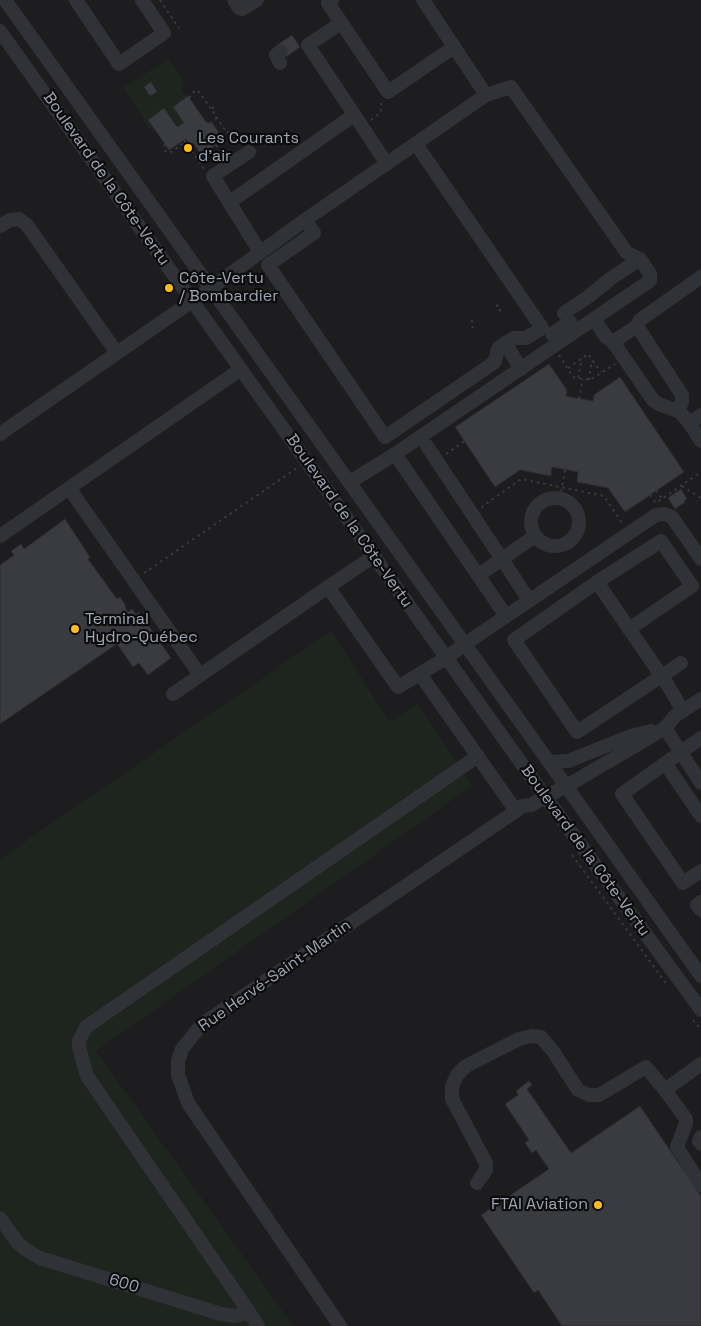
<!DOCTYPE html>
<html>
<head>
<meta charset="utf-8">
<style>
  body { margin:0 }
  canvas { display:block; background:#111112 }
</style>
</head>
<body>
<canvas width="701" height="1326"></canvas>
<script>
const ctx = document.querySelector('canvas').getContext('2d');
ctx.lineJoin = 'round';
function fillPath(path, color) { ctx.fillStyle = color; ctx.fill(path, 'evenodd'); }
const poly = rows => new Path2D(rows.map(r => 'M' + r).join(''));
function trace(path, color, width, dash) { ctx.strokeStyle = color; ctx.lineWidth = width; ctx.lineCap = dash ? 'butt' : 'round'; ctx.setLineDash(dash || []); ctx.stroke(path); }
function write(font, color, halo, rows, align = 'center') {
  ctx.font = font + ' "Space Grotesk",sans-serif'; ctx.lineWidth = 4.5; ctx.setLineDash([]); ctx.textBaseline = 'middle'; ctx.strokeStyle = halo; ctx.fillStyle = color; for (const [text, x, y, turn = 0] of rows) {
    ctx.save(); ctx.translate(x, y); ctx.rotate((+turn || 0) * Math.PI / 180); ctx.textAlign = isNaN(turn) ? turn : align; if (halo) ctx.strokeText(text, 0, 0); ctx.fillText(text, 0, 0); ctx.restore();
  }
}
const built = poly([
  [0,0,701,0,701,1326,0,1326]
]);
const green = poly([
  [168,59,184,82,182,90,187,97,173,107,184,123,177,127,164,109,148,120,156,131,153,133,123,88],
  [331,631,390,722,417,704,472,786,96,1051,293,1326,0,1326,0,859]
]);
const building = poly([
  [292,35,300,47,286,57,277,45,292,35],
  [151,82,157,92,150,96,144,87,151,82],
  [188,96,206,122,213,124,223,139,202,156,193,143,190,145,186,139,169,150,148,120,164,108,177,127,184,123,173,107,188,96],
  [549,364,567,390,566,396,593,401,594,395,620,377,684,472,625,512,608,488,577,482,578,472,552,467,551,476,520,470,495,487,455,427,549,364],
  [681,489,687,499,684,501,685,502,675,509,668,498,681,489],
  [65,519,90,557,88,559,117,599,120,597,126,606,125,607,128,612,132,609,136,614,139,612,171,658,148,675,139,663,133,667,117,644,0,724,0,565,14,555,11,551,21,544,24,549,65,519],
  [529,1081,532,1085,527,1089,571,1153,640,1106,701,1196,701,1326,562,1326,538,1290,534,1293,481,1215,549,1169,536,1150,532,1153,525,1143,529,1140,505,1104,518,1095,516,1091,529,1081]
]);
const path = poly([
  [160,0,179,28],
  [189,98,192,93,197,90,199,92,211,109],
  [214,107,211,109,227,133,231,130],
  [371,120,380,113,382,107,381,102],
  [211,124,212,121,216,118],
  [184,140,204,169],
  [165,144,164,149,165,151,169,153,173,151,185,142],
  [216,145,224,156],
  [496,305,500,307,500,312],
  [472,320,472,327,477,329],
  [559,355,573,377,590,380,615,364],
  [568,368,588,354,601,372],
  [578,378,582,358],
  [589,380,592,360],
  [579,399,583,379],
  [446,454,465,441],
  [682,486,701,498],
  [656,490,662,499],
  [650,495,656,503,701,472],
  [560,498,565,470],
  [482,508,483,506,521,479,604,496,622,523],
  [144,573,297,468],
  [572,855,668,986],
  [693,1020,701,1030]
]);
const minor = poly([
  [5,0,549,762,701,976],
  [76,0,119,64,164,33,142,0],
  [234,0,239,8,242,9,257,0],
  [332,0,328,3,388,92,454,47],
  [341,23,308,45,387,164],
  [0,31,534,781,701,1010],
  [280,63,276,55,281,51],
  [416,144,542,328,526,338,514,338,500,347,498,349,495,361,492,364,385,437,268,265,314,233,305,220,486,95,423,0],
  [249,152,213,176,260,252],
  [230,202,354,115],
  [0,226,10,220,19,219,27,225,117,353],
  [564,313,588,297,610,279,640,259],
  [594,319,606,337,613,342,653,400,659,404,680,412,688,421,701,441],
  [637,326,640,320,701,277],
  [613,342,637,326,682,395,682,402,678,411],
  [505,343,521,369],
  [558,343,552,334,570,322],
  [689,423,701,415],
  [0,434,211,288,305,220],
  [427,446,529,600],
  [395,454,506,616],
  [350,482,395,454,648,282,650,280,650,274,640,259,627,253,511,87,486,95],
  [69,488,200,675],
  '531 522a24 24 0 1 1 48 0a24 24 0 1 1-48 0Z',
  [0,536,241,369],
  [479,575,535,536],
  [597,582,667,684,683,711],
  [328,587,374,556],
  [629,629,692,586,661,541,597,582,514,640,577,732,681,663],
  [420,674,516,811],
  [173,694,328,587,398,687,446,658,465,644,656,515,665,514,672,517,701,559],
  [665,728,701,783],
  [701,738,622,794,683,883,701,871],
  [549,762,568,761,631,736,651,731],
  [665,763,701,816],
  [701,902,697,905,701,910],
  [665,1090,686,1119,686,1123,677,1147,701,1185],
  [701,1137,699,1141,701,1144],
  [477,1183,486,1170,486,1163,452,1099,452,1086,457,1075,466,1066,519,1039,532,1036,541,1037,553,1051,578,1090,589,1095,599,1095,646,1067,665,1090,701,1064],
  [0,1218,17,1242,26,1250,40,1258,221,1314,235,1316,249,1312,258,1326],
  [249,1312,87,1076,79,1047,79,1041,86,1027,478,756],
  [340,1326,188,1103,178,1075,178,1061,182,1049,198,1029,208,1020,516,811,522,806,531,805,577,780,635,746,665,728,675,716,701,699]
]);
const markers = [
  [188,148,5,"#ffbc1c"],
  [169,288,5,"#ffbc1c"],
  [75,629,5,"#ffbc1c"],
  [598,1205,5,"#ffbc1c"]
];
const poiNames = [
  ["Les Courants",198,139],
  ["d'air",198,157],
  ["Côte-Vertu",179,279],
  ["/ Bombardier",179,297],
  ["Terminal",85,620],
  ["Hydro-Québec",85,638],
  ["FTAI Aviation",588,1205,"right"]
];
const streetNames = [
  ["Boulevard de la Côte-Vertu",106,179,55],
  ["Boulevard de la Côte-Vertu",349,521,55],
  ["Boulevard de la Côte-Vertu",585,851,54],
  ["Rue Hervé-Saint-Martin",275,976,-35],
  ["600",124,1284,17]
];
fillPath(built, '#1d1d20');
fillPath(green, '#1d251e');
fillPath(building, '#3a3b41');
trace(building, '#2b2b2f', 1);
trace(path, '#37393f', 2, [2.5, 4]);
trace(minor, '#313238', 14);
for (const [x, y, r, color] of markers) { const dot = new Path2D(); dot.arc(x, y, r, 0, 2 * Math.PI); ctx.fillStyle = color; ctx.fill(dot); trace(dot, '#0c0c0d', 2); }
write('16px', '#a1a6b5', '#0c0c0d', poiNames, 'left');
write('16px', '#a1a6b5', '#0c0c0d', streetNames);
</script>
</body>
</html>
